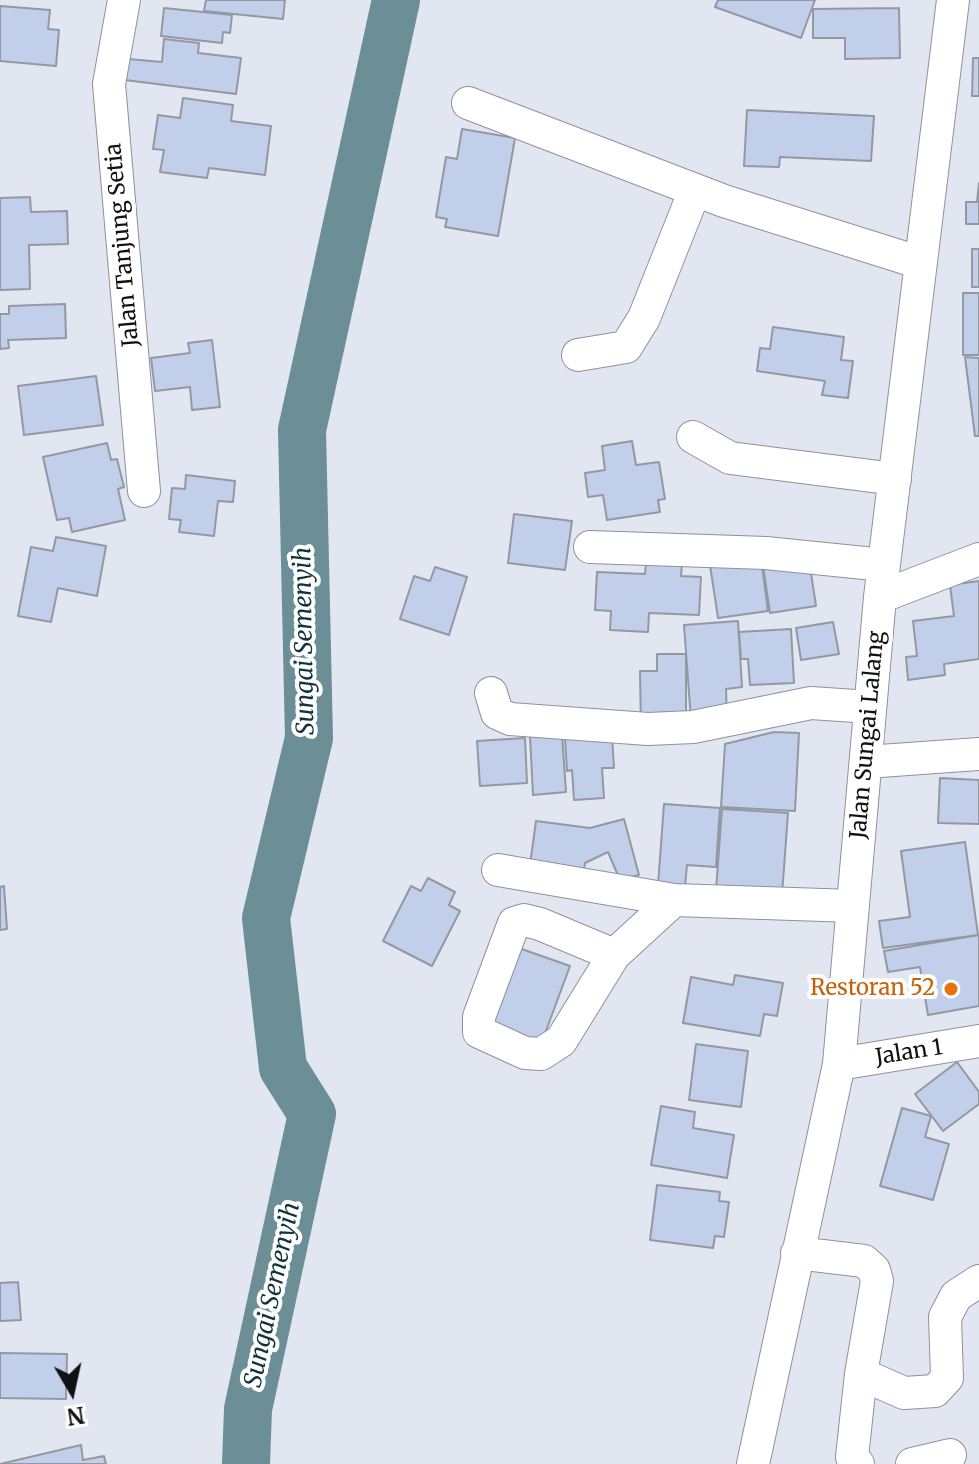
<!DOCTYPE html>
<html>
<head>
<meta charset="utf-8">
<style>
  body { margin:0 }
  #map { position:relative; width:979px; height:1464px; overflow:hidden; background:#e1e6f1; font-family:Merriweather,serif }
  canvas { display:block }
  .north { position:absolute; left:32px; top:1352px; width:80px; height:80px; -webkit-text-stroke:6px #fff; paint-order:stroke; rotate:171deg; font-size:22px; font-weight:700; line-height:32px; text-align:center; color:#0f1114 }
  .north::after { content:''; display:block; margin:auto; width:28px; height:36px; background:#0f1114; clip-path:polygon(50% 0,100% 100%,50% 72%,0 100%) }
</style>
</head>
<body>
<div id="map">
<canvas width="979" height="1464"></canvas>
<div class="north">N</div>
</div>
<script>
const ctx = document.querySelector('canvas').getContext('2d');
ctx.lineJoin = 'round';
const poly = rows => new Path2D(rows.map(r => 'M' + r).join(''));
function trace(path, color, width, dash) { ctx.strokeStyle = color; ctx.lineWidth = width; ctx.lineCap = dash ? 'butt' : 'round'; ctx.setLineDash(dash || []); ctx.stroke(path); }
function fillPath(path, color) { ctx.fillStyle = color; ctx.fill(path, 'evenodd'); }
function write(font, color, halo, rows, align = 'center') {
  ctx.font = font + ' Merriweather,serif'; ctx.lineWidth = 8; ctx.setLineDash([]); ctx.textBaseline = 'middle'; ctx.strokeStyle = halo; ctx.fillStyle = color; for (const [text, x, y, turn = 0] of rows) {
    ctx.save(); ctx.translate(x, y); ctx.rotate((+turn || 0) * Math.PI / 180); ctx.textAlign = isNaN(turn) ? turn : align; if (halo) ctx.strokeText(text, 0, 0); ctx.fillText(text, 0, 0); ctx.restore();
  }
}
const river = poly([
  [246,1464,248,1409,312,1114,283,1068,266,918,309,738,302,430,396,0]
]);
const building = poly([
  [206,0,285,0,283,19,204,11,206,0],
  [718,0,815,0,801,38,715,7,718,0],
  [0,6,50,10,48,29,59,30,56,66,0,61,0,6],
  [164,8,232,15,230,33,223,32,222,43,161,36,164,8],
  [899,8,900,58,845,59,845,38,813,38,813,9,899,8],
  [164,39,199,43,198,53,241,58,236,94,125,80,128,59,162,62,164,39],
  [973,58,979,58,979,96,972,96,973,58],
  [183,98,233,105,231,121,271,126,265,175,209,168,207,178,160,172,164,150,153,149,158,115,180,118,183,98],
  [747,110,874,116,871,161,780,157,779,167,744,166,747,110],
  [462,129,515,138,498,236,445,227,447,219,436,217,446,157,457,159,462,129],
  [979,183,979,224,966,224,966,202,977,202,979,183],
  [30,197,31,212,67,211,68,244,29,245,30,289,0,290,0,198,30,197],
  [972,249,979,249,979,287,972,287,972,249],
  [963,293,979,293,979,355,963,355,963,293],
  [65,304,66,338,8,340,9,348,0,349,0,314,9,314,9,306,65,304],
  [773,327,844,337,841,360,853,361,848,398,822,395,825,381,757,371,760,348,770,349,773,327],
  [212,340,220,407,192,410,190,387,155,391,151,358,190,353,188,343,212,340],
  [965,357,979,358,979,436,975,436,965,357],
  [96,376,103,425,24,435,18,386,96,376],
  [632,441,636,465,659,462,665,499,658,500,660,512,607,520,603,495,588,497,585,473,605,470,602,446,632,441],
  [107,443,111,460,117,459,124,487,118,489,125,520,72,532,69,518,57,520,43,457,107,443],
  [186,475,235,481,233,502,218,501,214,536,179,532,181,520,169,519,172,488,185,489,186,475],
  [514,514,572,521,565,570,508,563,514,514],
  [56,537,106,546,97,596,58,588,51,622,18,616,31,547,53,551,56,537],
  [761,558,768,611,718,618,710,565,761,558],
  [809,560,816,606,770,613,763,566,809,560],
  [646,563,682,564,681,576,701,577,699,615,649,613,648,632,610,630,611,611,595,610,597,572,645,574,646,563],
  [435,567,467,577,449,635,400,619,414,576,430,581,435,567],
  [979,581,979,659,944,664,945,675,908,680,906,657,917,656,913,621,954,616,950,585,979,581],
  [738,621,742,687,726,689,727,718,691,720,684,625,738,621],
  [833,622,839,654,801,660,796,628,833,622],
  [791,629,794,683,750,685,748,659,741,659,739,632,791,629],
  [657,654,686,654,686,731,641,731,640,671,657,671,657,654],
  [774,732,799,733,795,811,721,807,725,744,774,732],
  [562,734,566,792,533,795,530,736,562,734],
  [612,736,614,768,602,768,604,798,574,800,572,770,567,771,565,739,612,736],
  [525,738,527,783,480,786,477,741,525,738],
  [940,778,979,780,979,824,938,823,940,778],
  [664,804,720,808,716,867,687,865,685,887,658,885,664,804],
  [722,809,788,813,782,895,716,890,722,809],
  [624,819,639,875,620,880,608,852,585,863,583,879,529,872,536,821,590,828,624,819],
  [965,842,978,935,883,948,879,921,910,917,901,851,965,842],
  [428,878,455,892,449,905,460,911,432,966,383,941,411,886,421,891,428,878],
  [4,886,7,929,0,930,0,887,4,886],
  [979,935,979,1006,928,1015,920,967,888,972,884,951,979,935],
  [516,947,570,966,540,1047,487,1028,516,947],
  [735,975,783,983,777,1016,764,1014,760,1036,683,1023,691,977,733,985,735,975],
  [696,1044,748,1051,741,1107,689,1100,696,1044],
  [957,1062,979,1092,979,1104,943,1131,915,1094,957,1062],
  [661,1106,695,1112,693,1128,734,1135,727,1178,651,1165,661,1106],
  [902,1108,931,1116,925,1137,949,1144,933,1200,880,1186,902,1108],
  [657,1185,720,1192,719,1201,729,1202,724,1237,715,1236,713,1248,650,1240,657,1185],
  [18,1282,21,1320,0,1321,0,1283,18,1282],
  [0,1353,67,1354,66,1399,0,1398,0,1353],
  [81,1445,83,1460,104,1456,106,1464,0,1464,81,1445]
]);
const minor = poly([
  [124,0,109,84,144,491],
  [468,103,724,201,921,263],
  [578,355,626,347,644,318,695,190],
  [693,437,730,458,895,479],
  [590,547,766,553,884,565],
  [880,597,979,559],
  [491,693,497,713,510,719,648,729,693,727,811,703,870,707],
  [866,762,979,754],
  [498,870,674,900,853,906],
  [614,955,540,924,524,920,514,923,479,1017,479,1032,525,1053,541,1054,561,1041,614,955,674,900],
  [839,1064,979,1041],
  [797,1253,864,1261,874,1270,877,1281,861,1374,852,1457,858,1464],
  [861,1374,904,1393,935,1391,947,1378,945,1317,956,1296,979,1281],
  [753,1464,839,1064,880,597,953,0],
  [912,1464,950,1455]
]);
const markers = [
  [951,989,8,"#e8710a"]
];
const streetNames = [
  ["Jalan Tanjung Setia",123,245,-95],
  ["Jalan Sungai Lalang",868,735,-85],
  ["Jalan 1",909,1053,-9]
];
const foodNames = [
  ["Restoran 52",935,989]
];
const waterNames = [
  ["Sungai Semenyih",305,641,-91],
  ["Sungai Semenyih",273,1295,-78]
];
trace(river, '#6c8e97', 48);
fillPath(building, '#c2cfea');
trace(building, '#9398a2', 2);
trace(minor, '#8d929c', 34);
trace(minor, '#fff', 32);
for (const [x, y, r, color] of markers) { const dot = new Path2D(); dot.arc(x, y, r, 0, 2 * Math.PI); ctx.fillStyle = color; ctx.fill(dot); trace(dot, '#fff', 3); }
write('22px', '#0f1114', '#fff', streetNames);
write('22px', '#c56008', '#fff', foodNames, 'right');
write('italic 24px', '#11343c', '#fff', waterNames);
</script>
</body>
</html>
